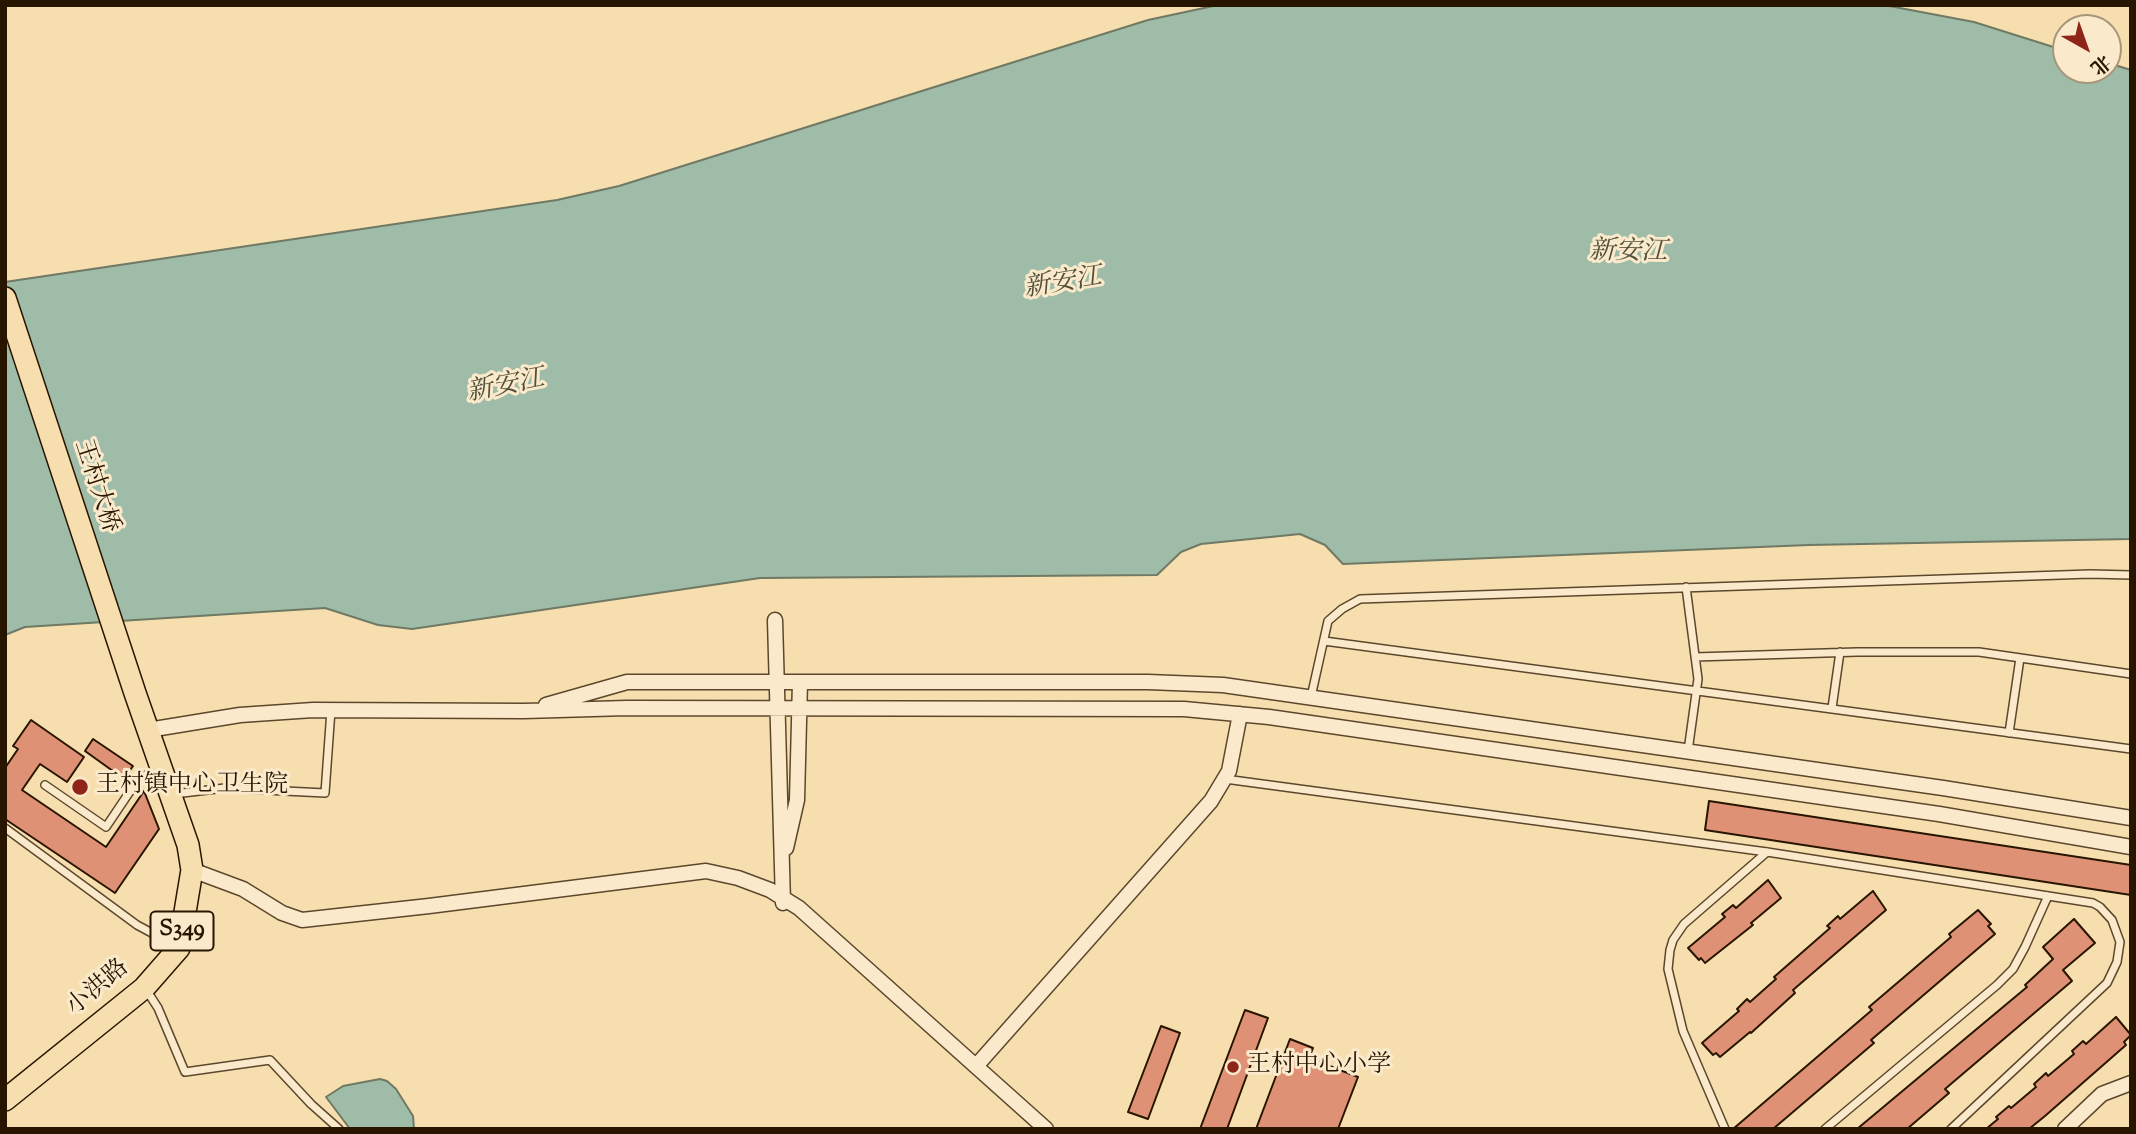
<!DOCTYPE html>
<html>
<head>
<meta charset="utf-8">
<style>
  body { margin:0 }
  #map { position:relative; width:2136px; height:1134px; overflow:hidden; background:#f7deaf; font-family:"Sorts Mill Goudy","Noto Serif SC",serif }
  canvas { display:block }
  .frame { position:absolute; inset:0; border:7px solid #281500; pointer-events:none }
  .north { position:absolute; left:2052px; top:14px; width:70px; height:70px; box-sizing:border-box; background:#faeacb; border:2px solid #a6957a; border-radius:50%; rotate:140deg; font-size:19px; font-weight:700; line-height:28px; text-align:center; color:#281500 }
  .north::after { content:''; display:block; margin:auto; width:24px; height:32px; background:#8f2418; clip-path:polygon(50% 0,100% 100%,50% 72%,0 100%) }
</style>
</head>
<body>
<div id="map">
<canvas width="2136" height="1134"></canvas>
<div class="frame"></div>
<div class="north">北</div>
</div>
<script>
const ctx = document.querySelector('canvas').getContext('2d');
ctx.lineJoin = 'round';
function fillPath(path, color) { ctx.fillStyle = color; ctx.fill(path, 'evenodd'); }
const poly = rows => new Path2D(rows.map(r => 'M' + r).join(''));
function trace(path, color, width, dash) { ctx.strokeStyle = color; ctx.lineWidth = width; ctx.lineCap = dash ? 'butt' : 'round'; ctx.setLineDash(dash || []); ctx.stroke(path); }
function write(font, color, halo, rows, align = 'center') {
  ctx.font = font + ' "Sorts Mill Goudy","Noto Serif SC",serif'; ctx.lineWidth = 6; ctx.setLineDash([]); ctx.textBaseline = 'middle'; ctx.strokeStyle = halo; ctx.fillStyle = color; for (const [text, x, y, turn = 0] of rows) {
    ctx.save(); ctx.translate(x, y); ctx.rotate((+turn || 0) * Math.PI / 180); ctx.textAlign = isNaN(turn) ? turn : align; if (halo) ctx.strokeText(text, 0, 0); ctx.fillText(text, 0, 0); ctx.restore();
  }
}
const water = poly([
  [1218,5,1884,5,1974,22,2066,51,2066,70,2108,70,2108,63,2131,70,2131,539,1809,545,1343,564,1325,545,1300,534,1201,544,1181,552,1157,575,760,578,412,629,378,625,325,608,25,627,5,635,5,282,557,200,619,186,1148,20,1218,5],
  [380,1079,387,1081,396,1089,413,1116,414,1129,350,1129,326,1097,343,1086,380,1079]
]);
const building = poly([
  [31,720,84,757,67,782,40,764,22,790,106,847,144,791,159,829,115,893,5,819,5,768,18,749,13,746,31,720],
  [93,739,133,766,124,779,85,751,93,739],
  [1709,801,2131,865,2131,895,1705,830,1709,801],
  [1768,880,1781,898,1751,923,1753,925,1705,963,1701,958,1699,960,1688,948,1725,917,1722,914,1733,905,1736,908,1768,880],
  [1873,891,1886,910,1793,990,1795,993,1751,1033,1750,1032,1720,1057,1716,1053,1713,1055,1702,1043,1739,1011,1737,1009,1747,999,1750,1002,1776,979,1774,977,1830,928,1827,926,1838,916,1840,919,1873,891],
  [1978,910,1991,924,1988,926,1995,934,1871,1040,1874,1043,1773,1129,1733,1129,1872,1010,1869,1007,1951,937,1949,934,1978,910],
  [2074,919,2095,943,2063,970,2072,981,1945,1089,1949,1093,1907,1129,1857,1129,2027,987,2025,985,2053,959,2043,947,2074,919],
  [1245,1010,1268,1018,1227,1129,1200,1129,1245,1010],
  [2116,1017,2131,1035,2124,1042,2126,1045,2045,1116,2029,1129,1986,1129,1998,1119,1996,1117,2009,1106,2011,1108,2036,1087,2034,1084,2046,1073,2048,1076,2074,1054,2072,1051,2083,1041,2086,1044,2116,1017],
  [1161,1026,1180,1033,1148,1119,1128,1112,1161,1026],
  [1290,1039,1313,1048,1309,1058,1358,1077,1338,1129,1256,1129,1290,1039]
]);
const service = poly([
  [1686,587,1698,679,1688,751],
  [1324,641,2131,749],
  [1695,657,1857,652,1979,652,2131,674],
  [1311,697,1328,621,1342,609,1360,599,2090,574,2131,575],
  [1832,708,1840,652],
  [2009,733,2020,658],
  [1225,779,1767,852,2093,903,2100,907,2112,920,2120,942,2117,962,2107,983,1951,1129],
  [45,785,106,827,139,778,158,770],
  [174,794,225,788,325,793,331,710],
  [5,828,137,925,176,946],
  [147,991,158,1008,185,1072,270,1060,311,1104,339,1129],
  [1725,1129,1683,1031,1668,969,1670,950,1673,940,1684,924,1767,852],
  [1825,1129,1997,985,2013,969,2025,947,2048,896]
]);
const minor = poly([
  [775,620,783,903],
  [546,705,627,682,1148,682,1223,685,1943,788,2131,818],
  [148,730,240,715,313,710,524,711,627,708,1184,709,1269,717,1939,814,2131,847],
  [786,848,797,800,800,682],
  [192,870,243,889,282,913,302,920,429,906,706,871,738,878,770,890,799,908,1046,1129],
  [977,1065,1211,801,1229,771,1240,714],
  [2065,1129,2102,1094,2131,1083]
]);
const primary = poly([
  [5,298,135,693,188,845,192,870,179,948,144,988,5,1100]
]);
const markers = [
  [80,787,9,"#8f2418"],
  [1233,1067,7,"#8f2418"]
];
const shields = [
  [182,931,63]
];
const shieldNames = [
  ["S349",182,931]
];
const streetNames = [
  ["王村大桥",95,487,72],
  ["小洪路",99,989,-40]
];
const poiNames = [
  ["王村镇中心卫生院",96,787],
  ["王村中心小学",1247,1067]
];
const waterNames = [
  ["新安江",1628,254,1],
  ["新安江",1063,285,-9],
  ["新安江",506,388,-11]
];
fillPath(water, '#9ebca7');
trace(water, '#6f7964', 2);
fillPath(building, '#de9174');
trace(building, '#281500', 2);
trace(service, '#5c472c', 10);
trace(minor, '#5c472c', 17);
trace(primary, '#281500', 24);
trace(service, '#faeacb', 7);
trace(minor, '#faeacb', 14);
trace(primary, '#f7deaf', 21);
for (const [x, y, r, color] of markers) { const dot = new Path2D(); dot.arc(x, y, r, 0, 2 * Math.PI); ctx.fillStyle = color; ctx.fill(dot); trace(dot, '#faeacb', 2.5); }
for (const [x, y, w] of shields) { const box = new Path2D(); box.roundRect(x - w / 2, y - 19.5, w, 39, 5); ctx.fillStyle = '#faeacb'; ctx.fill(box); trace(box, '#281500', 2); }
write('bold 23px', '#281500', null, shieldNames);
write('24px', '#281500', '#faeacb', streetNames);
write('24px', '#281500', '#faeacb', poiNames, 'left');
write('italic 26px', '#514f3a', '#faeacb', waterNames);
</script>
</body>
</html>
